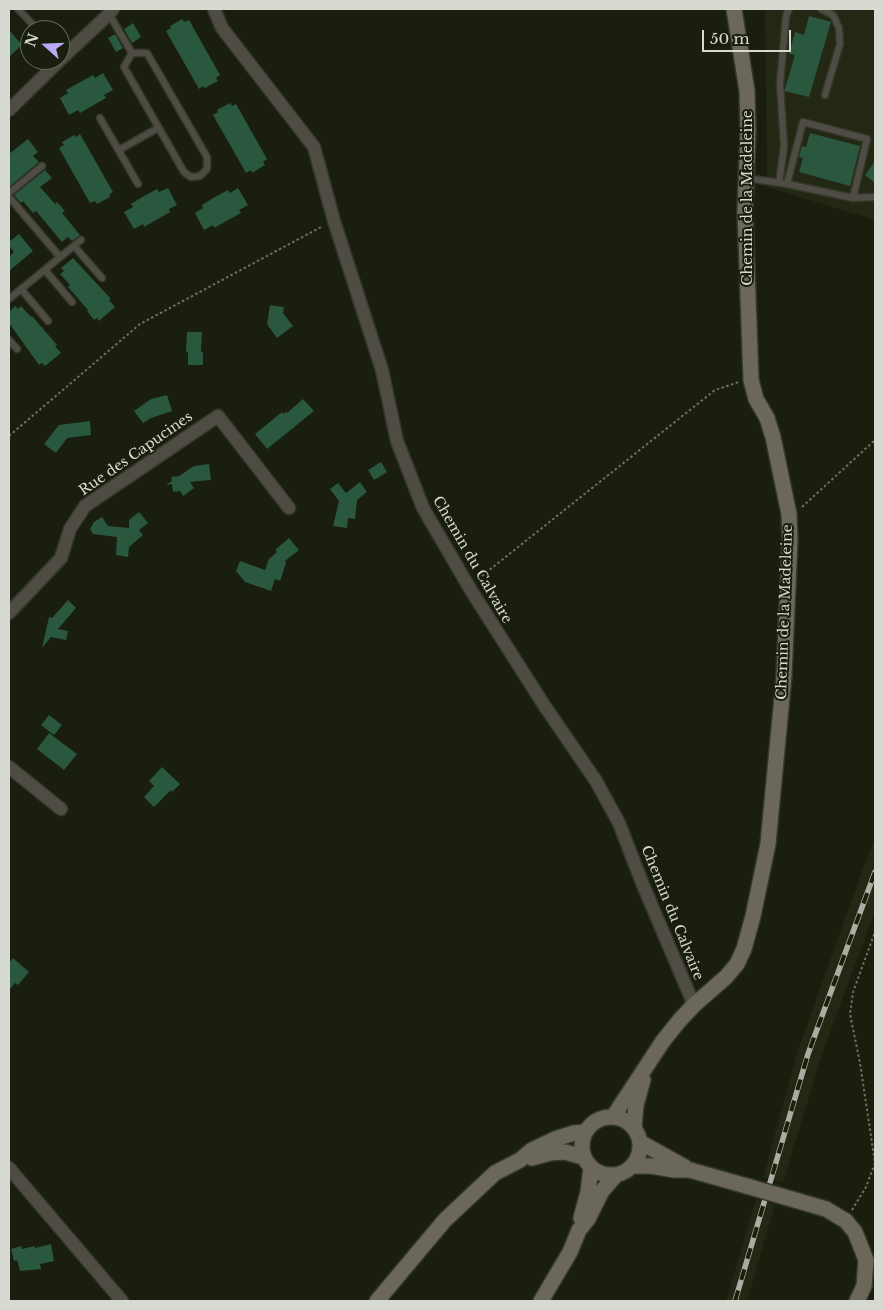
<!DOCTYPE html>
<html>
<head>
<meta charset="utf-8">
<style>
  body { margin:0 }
  #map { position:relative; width:884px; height:1310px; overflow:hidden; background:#191e0e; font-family:"Libre Baskerville",serif }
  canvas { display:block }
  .frame { position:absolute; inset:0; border:10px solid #d7dad0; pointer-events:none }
  .north { position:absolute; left:20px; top:20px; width:50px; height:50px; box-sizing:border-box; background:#191e0e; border:1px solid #65695c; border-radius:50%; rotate:290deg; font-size:14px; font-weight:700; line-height:20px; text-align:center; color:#d7dad0 }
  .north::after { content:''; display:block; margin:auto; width:18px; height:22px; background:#bca9f5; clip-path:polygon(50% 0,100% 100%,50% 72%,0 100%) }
  .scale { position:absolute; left:702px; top:30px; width:89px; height:22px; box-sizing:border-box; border:2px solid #d7dad0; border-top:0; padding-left:6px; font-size:15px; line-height:18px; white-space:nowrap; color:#d7dad0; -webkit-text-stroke:4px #191e0e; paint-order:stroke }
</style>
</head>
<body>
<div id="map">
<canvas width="884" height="1310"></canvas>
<div class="frame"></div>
<div class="north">N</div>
<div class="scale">50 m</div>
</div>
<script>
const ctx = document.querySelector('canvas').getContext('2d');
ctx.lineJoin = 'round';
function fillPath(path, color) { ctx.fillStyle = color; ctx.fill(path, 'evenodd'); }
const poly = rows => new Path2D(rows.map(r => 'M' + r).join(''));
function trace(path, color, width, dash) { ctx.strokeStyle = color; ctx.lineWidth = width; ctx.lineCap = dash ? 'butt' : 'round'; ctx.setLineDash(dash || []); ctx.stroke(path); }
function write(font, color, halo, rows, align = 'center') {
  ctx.font = font + ' "Libre Baskerville",serif'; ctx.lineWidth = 4; ctx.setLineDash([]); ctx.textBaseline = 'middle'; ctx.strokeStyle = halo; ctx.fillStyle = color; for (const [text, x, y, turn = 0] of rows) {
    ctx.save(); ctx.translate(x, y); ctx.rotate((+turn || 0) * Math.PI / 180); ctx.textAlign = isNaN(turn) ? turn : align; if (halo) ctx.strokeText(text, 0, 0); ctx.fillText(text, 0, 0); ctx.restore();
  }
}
const built = poly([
  [765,9,875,9,875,220,767,187],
  [875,839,875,911,821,1057,783,1183,763,1177,798,1050,862,871],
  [756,1199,775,1205,747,1301,726,1301]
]);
const building = poly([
  [809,16,831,22,809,97,785,91,785,89,795,55,789,54,795,32,804,35],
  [182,19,185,22,189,20,220,75,216,78,218,81,205,88,203,86,199,89,166,31,171,28,170,26],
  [133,23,141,37,132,43,124,29],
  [9,30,22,45,9,57],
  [115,34,123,48,116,52,108,38],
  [103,73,113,90,104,95,106,98,80,113,78,110,69,115,60,98,68,93,66,90,93,75,95,78],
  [230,103,232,106,236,104,267,159,263,162,265,165,252,173,251,170,246,173,213,115,218,112,217,110],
  [810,133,860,146,850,186,799,172,803,158,799,157,802,146,806,147],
  [80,134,113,192,109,195,110,197,97,204,95,201,90,203,59,148,64,145,62,142,74,135,76,137],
  [28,139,38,152,33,156,39,162,9,187,9,154],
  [875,161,875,183,865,175],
  [45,170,52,178,40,187,55,204,57,202,65,211,62,213,80,235,72,241,68,237,62,242,36,211,33,213,23,201,21,203,14,195],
  [168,188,177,205,169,209,170,212,144,227,143,224,134,229,124,212,133,207,131,204,144,196,157,189,159,192],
  [238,188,248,205,239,210,241,213,214,228,213,225,204,230,195,213,203,208,202,205,215,197,228,190,230,193],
  [19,234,33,251,9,271,9,257,14,252,9,246,9,242],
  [73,258,111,299,109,300,115,307,99,321,97,318,94,320,87,311,88,310,68,287,70,285,60,274,64,271,61,268],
  [270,305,284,307,283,313,293,326,277,338,267,324],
  [15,306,18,309,21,306,31,317,32,316,57,345,55,346,61,353,45,366,42,363,39,365,9,323,9,312],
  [187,332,202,332,201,352,203,352,203,365,188,365,188,352,186,352],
  [167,395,172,411,151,418,143,423,134,411,151,399],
  [303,399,314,411,267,449,255,434,282,412,283,414,286,412,287,413],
  [90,421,91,435,67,438,56,453,44,444,59,425],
  [381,462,387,472,374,480,368,470],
  [209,464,211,480,190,482,194,488,183,496,180,491,173,492,172,484,166,485,172,481,171,477,179,476,194,466],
  [360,482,367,492,357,500,355,519,348,518,347,528,333,526,339,501,330,489,338,483,346,493],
  [139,512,148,523,139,530,143,535,129,547,128,557,116,555,117,537,93,534,90,529,94,522,102,517,108,526,129,528,129,520],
  [289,538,299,550,285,561,286,563,280,581,275,579,271,591,245,582,236,571,240,561,265,570,269,559,277,552,275,550],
  [68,600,76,608,58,629,68,631,66,640,51,637,42,648,49,617,52,618],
  [49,715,62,725,54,735,41,725],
  [49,733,77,754,64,770,37,749],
  [162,767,180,784,172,792,171,790,154,807,144,797,154,786,149,781],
  [13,958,29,972,18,985,15,983,9,990,9,963],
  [51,1244,54,1261,40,1264,41,1269,20,1271,17,1260,14,1261,11,1249,21,1246,22,1249,35,1246,35,1248]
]);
const path = poly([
  [9,436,140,324,323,226],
  [802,507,875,440],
  [478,579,715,390,739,382],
  [852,1210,866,1187,875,1163,860,1063,850,1014,853,992,875,932]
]);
const lane = poly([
  [18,9,38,30],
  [821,9,833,15,839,28,840,44,825,95],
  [109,14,132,53],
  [132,53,147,53,207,157,207,169,200,176,191,177,184,172,124,67,132,53],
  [100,118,138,184],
  [119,150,158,128],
  [746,178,787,184,853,198,875,197],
  [779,183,784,146,780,84,786,16,789,9],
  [787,184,803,122,867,139,853,198],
  [9,193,42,166],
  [9,197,60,257],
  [74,246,102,278],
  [45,270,72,302],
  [21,289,48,321],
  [9,299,81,240],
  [9,340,17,349]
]);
const street = poly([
  [214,9,222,28,314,147,334,221,382,370,397,441,423,508,472,592,544,705,596,781,619,823,643,885,694,1005],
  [60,60,109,14,113,9],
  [9,110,60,60],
  [9,613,61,558,70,529,85,506,218,416,289,508],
  [9,767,61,809],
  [9,1168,122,1301]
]);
const secondary = poly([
  '582 1146a29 29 0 1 1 58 0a29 29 0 1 1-58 0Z',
  [613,1117,663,1041,679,1021,694,1005,726,977,737,964,744,949,753,916,768,844,784,676,790,540,789,514,773,437,767,418,756,399,751,380,745,212,748,130,747,91,734,9],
  [634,1128,636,1105,643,1080],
  [640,1142,685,1167],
  [532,1158,550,1153,565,1152,583,1157],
  [633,1166,651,1166,674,1170,690,1170,750,1187],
  [795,1200,826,1209,846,1221,855,1232,866,1260,864,1286,857,1301],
  [581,1218,588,1192,591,1168],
  [377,1301,445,1220,495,1173,520,1160,532,1150,555,1139,574,1133,585,1132],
  [541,1301,570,1252,579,1230,588,1219,602,1191,616,1175]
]);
const rail = poly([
  [735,1301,808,1054,875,872]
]);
const secondaryBridge = poly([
  [750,1187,795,1200]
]);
const streetNames = [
  ["Chemin de la Madeleine",748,198,-90],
  ["Rue des Capucines",136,454,-35],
  ["Chemin du Calvaire",472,560,60],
  ["Chemin de la Madeleine",785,612,-88],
  ["Chemin du Calvaire",672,913,68]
];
fillPath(built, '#222813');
fillPath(building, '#29583e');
trace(lane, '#343829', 9);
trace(street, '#343829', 15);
trace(secondary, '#343829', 18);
trace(path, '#6d7163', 2, [2.5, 2.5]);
trace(lane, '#4f4c44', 6);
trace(street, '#4f4c44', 12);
trace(secondary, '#6c675b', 15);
trace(rail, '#aaada2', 5.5);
trace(rail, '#191e0e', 4, [11]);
trace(secondaryBridge, '#343829', 18, []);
trace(secondaryBridge, '#6c675b', 15);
write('14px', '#d7dad0', '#191e0e', streetNames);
</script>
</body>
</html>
